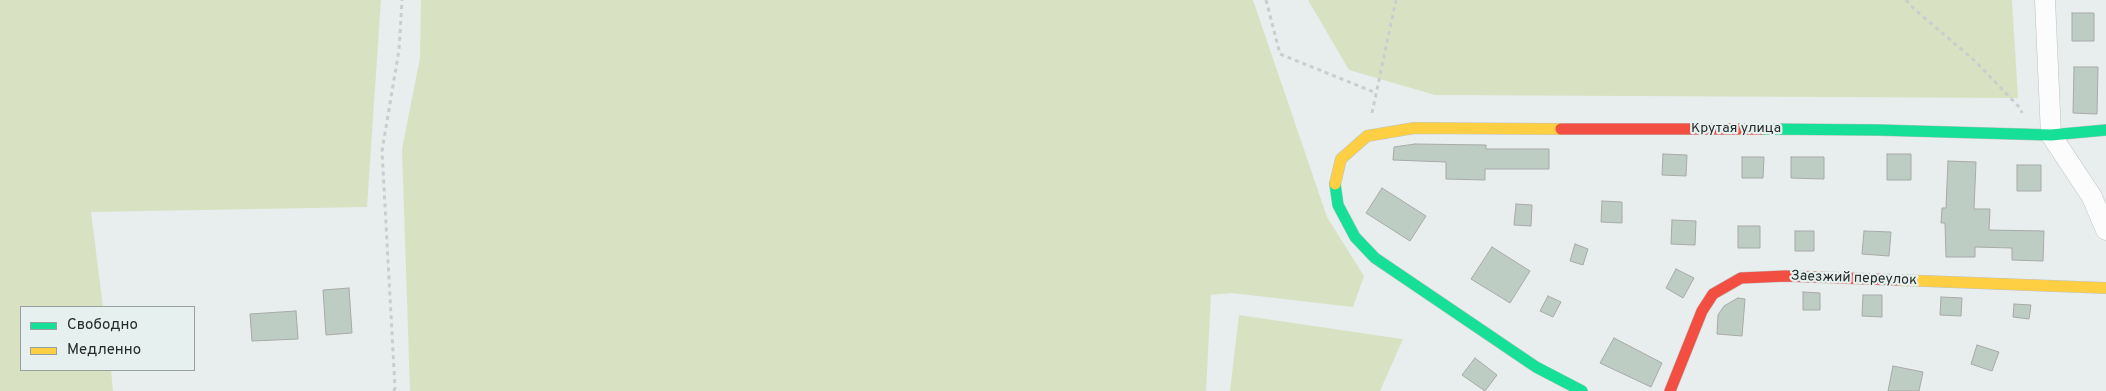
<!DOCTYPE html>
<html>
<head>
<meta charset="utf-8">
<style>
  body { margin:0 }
  #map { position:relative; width:2106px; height:391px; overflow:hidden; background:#e8eded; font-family:Overpass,sans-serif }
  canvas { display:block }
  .legend { position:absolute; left:20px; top:306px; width:175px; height:65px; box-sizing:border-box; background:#e5f0ef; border:1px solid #99a1a0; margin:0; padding:6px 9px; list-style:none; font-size:15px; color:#262a2a }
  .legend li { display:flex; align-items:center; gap:10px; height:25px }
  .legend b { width:25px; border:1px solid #99a1a0 }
</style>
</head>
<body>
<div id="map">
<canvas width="2106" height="391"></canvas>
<ul class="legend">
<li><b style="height:6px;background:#16e098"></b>Свободно</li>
<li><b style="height:6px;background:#ffcf43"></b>Медленно</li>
</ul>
</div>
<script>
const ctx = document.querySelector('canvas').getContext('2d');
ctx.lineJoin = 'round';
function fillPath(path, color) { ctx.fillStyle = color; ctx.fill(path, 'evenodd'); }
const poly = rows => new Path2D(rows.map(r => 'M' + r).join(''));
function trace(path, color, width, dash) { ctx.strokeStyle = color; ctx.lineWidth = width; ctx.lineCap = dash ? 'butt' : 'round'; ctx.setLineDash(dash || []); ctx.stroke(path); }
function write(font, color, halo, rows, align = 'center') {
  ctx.font = font + ' Overpass,sans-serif'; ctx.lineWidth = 4.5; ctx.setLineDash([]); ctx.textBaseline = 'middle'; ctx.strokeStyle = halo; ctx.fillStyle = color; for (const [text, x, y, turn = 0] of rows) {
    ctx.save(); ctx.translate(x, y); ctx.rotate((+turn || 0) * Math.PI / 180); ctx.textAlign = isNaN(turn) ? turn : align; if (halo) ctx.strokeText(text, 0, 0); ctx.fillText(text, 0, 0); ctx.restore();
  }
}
const green = poly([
  [0,0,381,0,367,207,91,212,103,307,21,307,21,370,111,370,113,391,0,391],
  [421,0,1253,0,1327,217,1364,276,1353,307,1231,293,1211,295,1206,391,410,391,402,149,420,58],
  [1308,0,2012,0,2018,98,1435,95,1349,70],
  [1239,315,1388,337,1403,339,1380,391,1230,391]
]);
const building = poly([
  [2072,13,2094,13,2094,41,2072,41,2072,13],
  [2074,67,2098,67,2097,114,2073,113,2074,67],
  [1415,144,1486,145,1486,149,1549,149,1549,169,1485,169,1485,180,1446,179,1446,162,1393,160,1394,147,1415,144],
  [1663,154,1687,155,1686,176,1662,175,1663,154],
  [1887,154,1911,154,1911,180,1887,180,1887,154],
  [1742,157,1764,157,1763,178,1742,178,1742,157],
  [1791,157,1824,157,1824,179,1791,178,1791,157],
  [1948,161,1976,162,1974,209,1990,209,1989,230,2044,231,2043,261,2012,260,2012,248,1975,247,1975,257,1946,257,1945,223,1941,223,1942,208,1946,208,1948,161],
  [2017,165,2041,165,2041,191,2017,191,2017,165],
  [1382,188,1426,216,1410,241,1366,213,1382,188],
  [1602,201,1622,202,1622,223,1601,222,1602,201],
  [1516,204,1532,205,1531,226,1514,225,1516,204],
  [1672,220,1696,221,1695,245,1671,244,1672,220],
  [1738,226,1760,226,1760,248,1738,248,1738,226],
  [1795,231,1814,231,1814,251,1795,251,1795,231],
  [1864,231,1891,232,1889,256,1862,254,1864,231],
  [1575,244,1588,249,1583,265,1570,261,1575,244],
  [1492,247,1530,271,1510,303,1471,279,1492,247],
  [1676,269,1694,278,1683,298,1666,288,1676,269],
  [349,288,352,333,326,335,323,290,349,288],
  [1803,292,1820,293,1820,310,1803,310,1803,292],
  [1863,295,1882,295,1882,317,1862,316,1863,295],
  [1548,296,1561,302,1553,317,1540,311,1548,296],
  [1941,297,1962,298,1961,316,1940,315,1941,297],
  [1738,298,1745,299,1742,336,1717,334,1718,315,1724,306,1738,298],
  [2014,304,2031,305,2029,319,2013,317,2014,304],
  [296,311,298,339,252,341,250,314,296,311],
  [1614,338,1662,363,1651,387,1600,363,1614,338],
  [1977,345,1999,352,1992,371,1971,364,1977,345],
  [1475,358,1497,375,1485,391,1462,375,1475,358],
  [1893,366,1923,372,1919,391,1888,391,1893,366]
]);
const path = poly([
  [1266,0,1280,54,1376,93],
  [1906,0,1913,8,1975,61,2020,108,2022,113],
  [1372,113,1396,0],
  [394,391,395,388,382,151,399,50,402,0]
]);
const street = poly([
  [2045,0,2051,135,2092,197,2106,230]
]);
const fast = poly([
  [1762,129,1878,130,2051,135,2106,130],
  [1335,184,1338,205,1355,237,1375,258,1536,367,1582,391]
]);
const slow = poly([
  [1335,184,1341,159,1367,136,1414,128,1561,129],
  [1899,280,2106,288]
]);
const jam = poly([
  [1561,129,1762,129],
  [1670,391,1702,311,1713,294,1741,278,1786,276,1899,280]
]);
const streetNames = [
  ["Крутая улица",1736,129],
  ["Заезжий переулок",1854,279,2]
];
fillPath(green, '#d8e2c2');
fillPath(building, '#bdcdc4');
trace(building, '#a7aaa9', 1);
trace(street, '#bec2c2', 21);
trace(fast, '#bec2c2', 12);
trace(slow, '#bec2c2', 12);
trace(jam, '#bec2c2', 12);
trace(path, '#cbcdcd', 3, [4, 4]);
trace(street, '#fcfcfc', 20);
trace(fast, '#16e098', 11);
trace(slow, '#ffcf43', 11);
trace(jam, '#f24e42', 11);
write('14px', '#262a2a', '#e5f0ef', streetNames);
</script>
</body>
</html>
